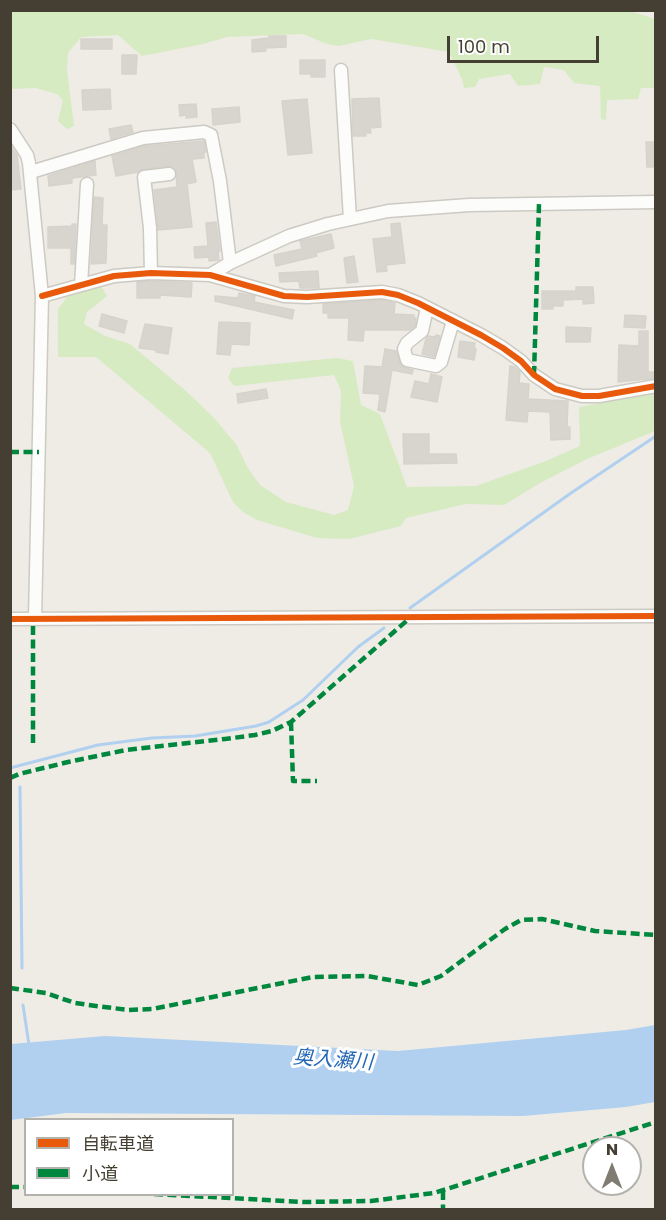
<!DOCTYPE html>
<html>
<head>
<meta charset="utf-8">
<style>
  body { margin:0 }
  #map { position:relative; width:666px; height:1220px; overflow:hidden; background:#eeece5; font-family:Poppins,"Noto Sans JP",sans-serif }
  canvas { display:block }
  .frame { position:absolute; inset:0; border:12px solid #443f32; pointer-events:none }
  .legend { position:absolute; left:24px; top:1118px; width:210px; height:78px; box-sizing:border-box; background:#fff; border:2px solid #b4b2ad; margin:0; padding:8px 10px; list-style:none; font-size:18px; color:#443f32 }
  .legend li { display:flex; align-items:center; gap:12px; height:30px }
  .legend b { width:30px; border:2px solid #b4b2ad }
  .north { position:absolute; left:582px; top:1136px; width:60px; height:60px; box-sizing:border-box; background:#fff; border:2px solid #b4b2ad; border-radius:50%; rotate:0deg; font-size:16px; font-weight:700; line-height:24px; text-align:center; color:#443f32 }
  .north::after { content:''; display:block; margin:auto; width:21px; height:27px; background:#807c71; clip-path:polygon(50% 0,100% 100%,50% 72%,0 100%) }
  .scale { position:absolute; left:447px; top:36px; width:152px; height:27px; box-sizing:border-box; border:3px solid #443f32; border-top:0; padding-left:8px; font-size:18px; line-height:21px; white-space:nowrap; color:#443f32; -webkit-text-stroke:4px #fff; paint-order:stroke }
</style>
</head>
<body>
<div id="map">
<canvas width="666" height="1220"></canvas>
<div class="frame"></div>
<ul class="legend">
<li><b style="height:8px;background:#e8590c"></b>自転車道</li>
<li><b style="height:8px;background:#00873e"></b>小道</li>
</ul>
<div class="north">N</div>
<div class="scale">100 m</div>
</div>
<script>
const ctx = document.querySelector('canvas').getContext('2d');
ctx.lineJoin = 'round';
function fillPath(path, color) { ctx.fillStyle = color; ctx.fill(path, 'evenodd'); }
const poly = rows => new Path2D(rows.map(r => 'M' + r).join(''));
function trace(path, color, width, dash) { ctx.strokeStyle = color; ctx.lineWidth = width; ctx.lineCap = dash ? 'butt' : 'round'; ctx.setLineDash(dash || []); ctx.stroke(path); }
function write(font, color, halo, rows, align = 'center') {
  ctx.font = font + ' Poppins,"Noto Sans JP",sans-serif'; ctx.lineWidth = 6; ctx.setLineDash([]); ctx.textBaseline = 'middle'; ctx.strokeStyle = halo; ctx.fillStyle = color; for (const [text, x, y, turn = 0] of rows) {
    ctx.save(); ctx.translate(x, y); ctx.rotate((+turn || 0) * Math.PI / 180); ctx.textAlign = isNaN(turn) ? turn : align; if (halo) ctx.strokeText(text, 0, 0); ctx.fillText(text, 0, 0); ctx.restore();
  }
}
const green = poly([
  [10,11,630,11,655,19,655,88,641,88,638,99,607,100,606,120,601,119,600,86,574,83,564,70,544,67,540,84,518,86,510,74,479,79,475,87,464,88,462,79,449,52,371,39,339,46,327,44,303,34,227,37,203,44,142,56,118,35,81,37,68,53,67,70,74,126,67,129,58,121,63,100,57,94,36,88,11,89],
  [101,286,107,296,87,312,84,324,105,336,130,344,186,391,213,417,236,444,249,470,260,485,286,502,334,515,348,510,354,486,340,421,341,391,334,375,234,386,228,378,232,368,337,358,353,361,361,405,380,414,407,487,476,486,546,461,580,446,579,407,655,393,655,431,587,459,540,483,504,505,466,504,406,518,401,526,349,539,317,538,257,520,243,512,233,502,210,453,96,357,58,357,58,309,67,297]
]);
const water = poly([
  [655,1025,655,1102,626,1107,523,1116,66,1113,11,1120,11,1044,105,1036,398,1051,626,1030]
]);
const stream = poly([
  [410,608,571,493,656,436],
  [10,768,98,745,152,738,195,736,256,726,269,722,303,700,358,647,384,628],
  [20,787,22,968],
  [23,1005,29,1045]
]);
const building = poly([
  [269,36,286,36,286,47,265,48,266,51,252,52,252,40,269,38,269,36],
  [81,39,112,39,112,49,81,49,81,39],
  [122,55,137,55,136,74,122,74,122,55],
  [300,60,325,60,325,77,311,77,311,74,300,74,300,60],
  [110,89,111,109,83,110,82,90,110,89],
  [379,98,381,127,370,128,371,133,365,133,366,136,353,136,352,99,379,98],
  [307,99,312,153,288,155,282,101,307,99],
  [196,104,197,117,186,118,186,115,180,116,179,105,196,104],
  [239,107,240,122,213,125,212,109,239,107],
  [131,125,133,132,111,139,109,129,131,125],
  [204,141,206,152,204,152,204,158,192,159,196,182,187,184,192,227,158,230,154,190,177,187,176,170,174,167,168,166,143,169,138,172,116,176,112,156,145,146,204,141],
  [646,142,656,142,656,167,647,167,646,142],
  [10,145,17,155,21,189,10,190,10,145],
  [95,161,96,175,72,178,72,183,49,186,48,176,95,161],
  [94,197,103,198,102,225,107,225,106,263,91,264,94,197],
  [216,222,220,251,218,251,219,260,209,261,209,257,195,258,194,247,208,246,206,223,216,222],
  [400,223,405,263,386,265,387,271,377,272,373,239,392,237,391,224,400,223],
  [72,224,76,224,74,264,71,264,71,248,48,248,48,227,72,226,72,224],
  [331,234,334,248,316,253,317,256,276,266,274,255,302,249,300,241,331,234],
  [354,256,358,282,347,283,344,258,354,256],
  [318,271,319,288,300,288,299,281,280,282,279,273,318,271],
  [151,281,192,283,191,297,160,295,160,298,137,298,137,282,151,281],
  [576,287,593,287,594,303,583,304,583,299,563,300,563,306,553,306,553,309,542,309,542,291,576,291,576,287],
  [239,293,255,296,254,302,294,310,292,319,215,301,215,296,238,298,239,293],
  [382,300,395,303,394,314,414,315,414,318,416,318,415,326,410,330,364,330,363,341,348,340,349,318,328,318,328,313,323,313,323,304,382,300],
  [102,314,127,321,124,333,99,326,102,314],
  [625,315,646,316,645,328,624,327,625,315],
  [219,322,250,323,249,345,231,344,230,355,217,354,219,322],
  [145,324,172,328,168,354,156,352,156,350,139,348,145,324],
  [566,327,591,328,590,342,566,342,566,327],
  [639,331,648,331,648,372,656,372,656,378,618,382,619,345,639,346,639,331],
  [436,335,440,336,434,357,422,354,426,339,428,336,435,337,436,335],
  [460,341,475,343,474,348,476,349,474,360,458,357,460,341],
  [385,349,396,351,401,366,413,370,412,374,392,370,385,412,378,410,380,394,363,393,365,366,382,367,385,349],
  [510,366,515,367,520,372,519,383,529,384,528,399,568,401,567,427,570,427,570,439,551,440,550,412,528,411,527,422,506,420,510,366],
  [431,374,442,377,437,402,411,397,415,381,429,384,431,374],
  [266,389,268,398,238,403,237,394,266,389],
  [403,434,429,434,429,454,456,454,457,463,404,464,403,434]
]);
const minor = poly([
  [341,70,350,219],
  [10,129,27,155,29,163,42,296,35,619],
  [31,172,143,138,204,132,211,135,220,181,230,263],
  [151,273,150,228,144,177,169,174],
  [210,275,230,263,289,236,328,224,388,211,469,205,656,202],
  [81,285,87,184],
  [42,296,114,276,151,273,210,275,284,296,307,297,382,292,398,295,418,303,481,335,503,348,521,361,534,375,555,389,582,396,599,396,656,386],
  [427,308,422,331,407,343,404,349,407,360,436,366,441,362,453,321],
  [10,619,656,616]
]);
const quiet = poly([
  [534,375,539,204],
  [10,452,39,452],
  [291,722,293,781,317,781],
  [33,743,33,619],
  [10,778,19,774,68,762,126,750,225,739,255,735,272,731,291,722,411,617],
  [10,988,46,993,75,1003,96,1006,129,1010,152,1009,313,977,367,976,418,985,441,976,505,929,521,920,542,919,595,931,656,935],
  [10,1187,26,1187],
  [443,1191,443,1210],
  [154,1194,304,1202,371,1201,434,1193,656,1122]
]);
const cycleway = poly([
  [42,296,114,276,151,273,210,275,284,296,307,297,382,292,398,295,418,303,481,335,503,348,521,361,534,375,555,389,582,396,599,396,656,386],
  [10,619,656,616]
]);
const waterNames = [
  ["奥入瀬川",333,1061,4]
];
fillPath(green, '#d6ebc2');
fillPath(water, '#b1d0f0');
trace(stream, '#b1d0f0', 3);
fillPath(building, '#d7d5ce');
trace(building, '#d6d3cb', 1.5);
trace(minor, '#cccac3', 15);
trace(minor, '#fcfcfb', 12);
trace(quiet, '#00873e', 4.5, [9, 4.5]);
trace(cycleway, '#e8590c', 6);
write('italic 20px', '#2468b6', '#fff', waterNames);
</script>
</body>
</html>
